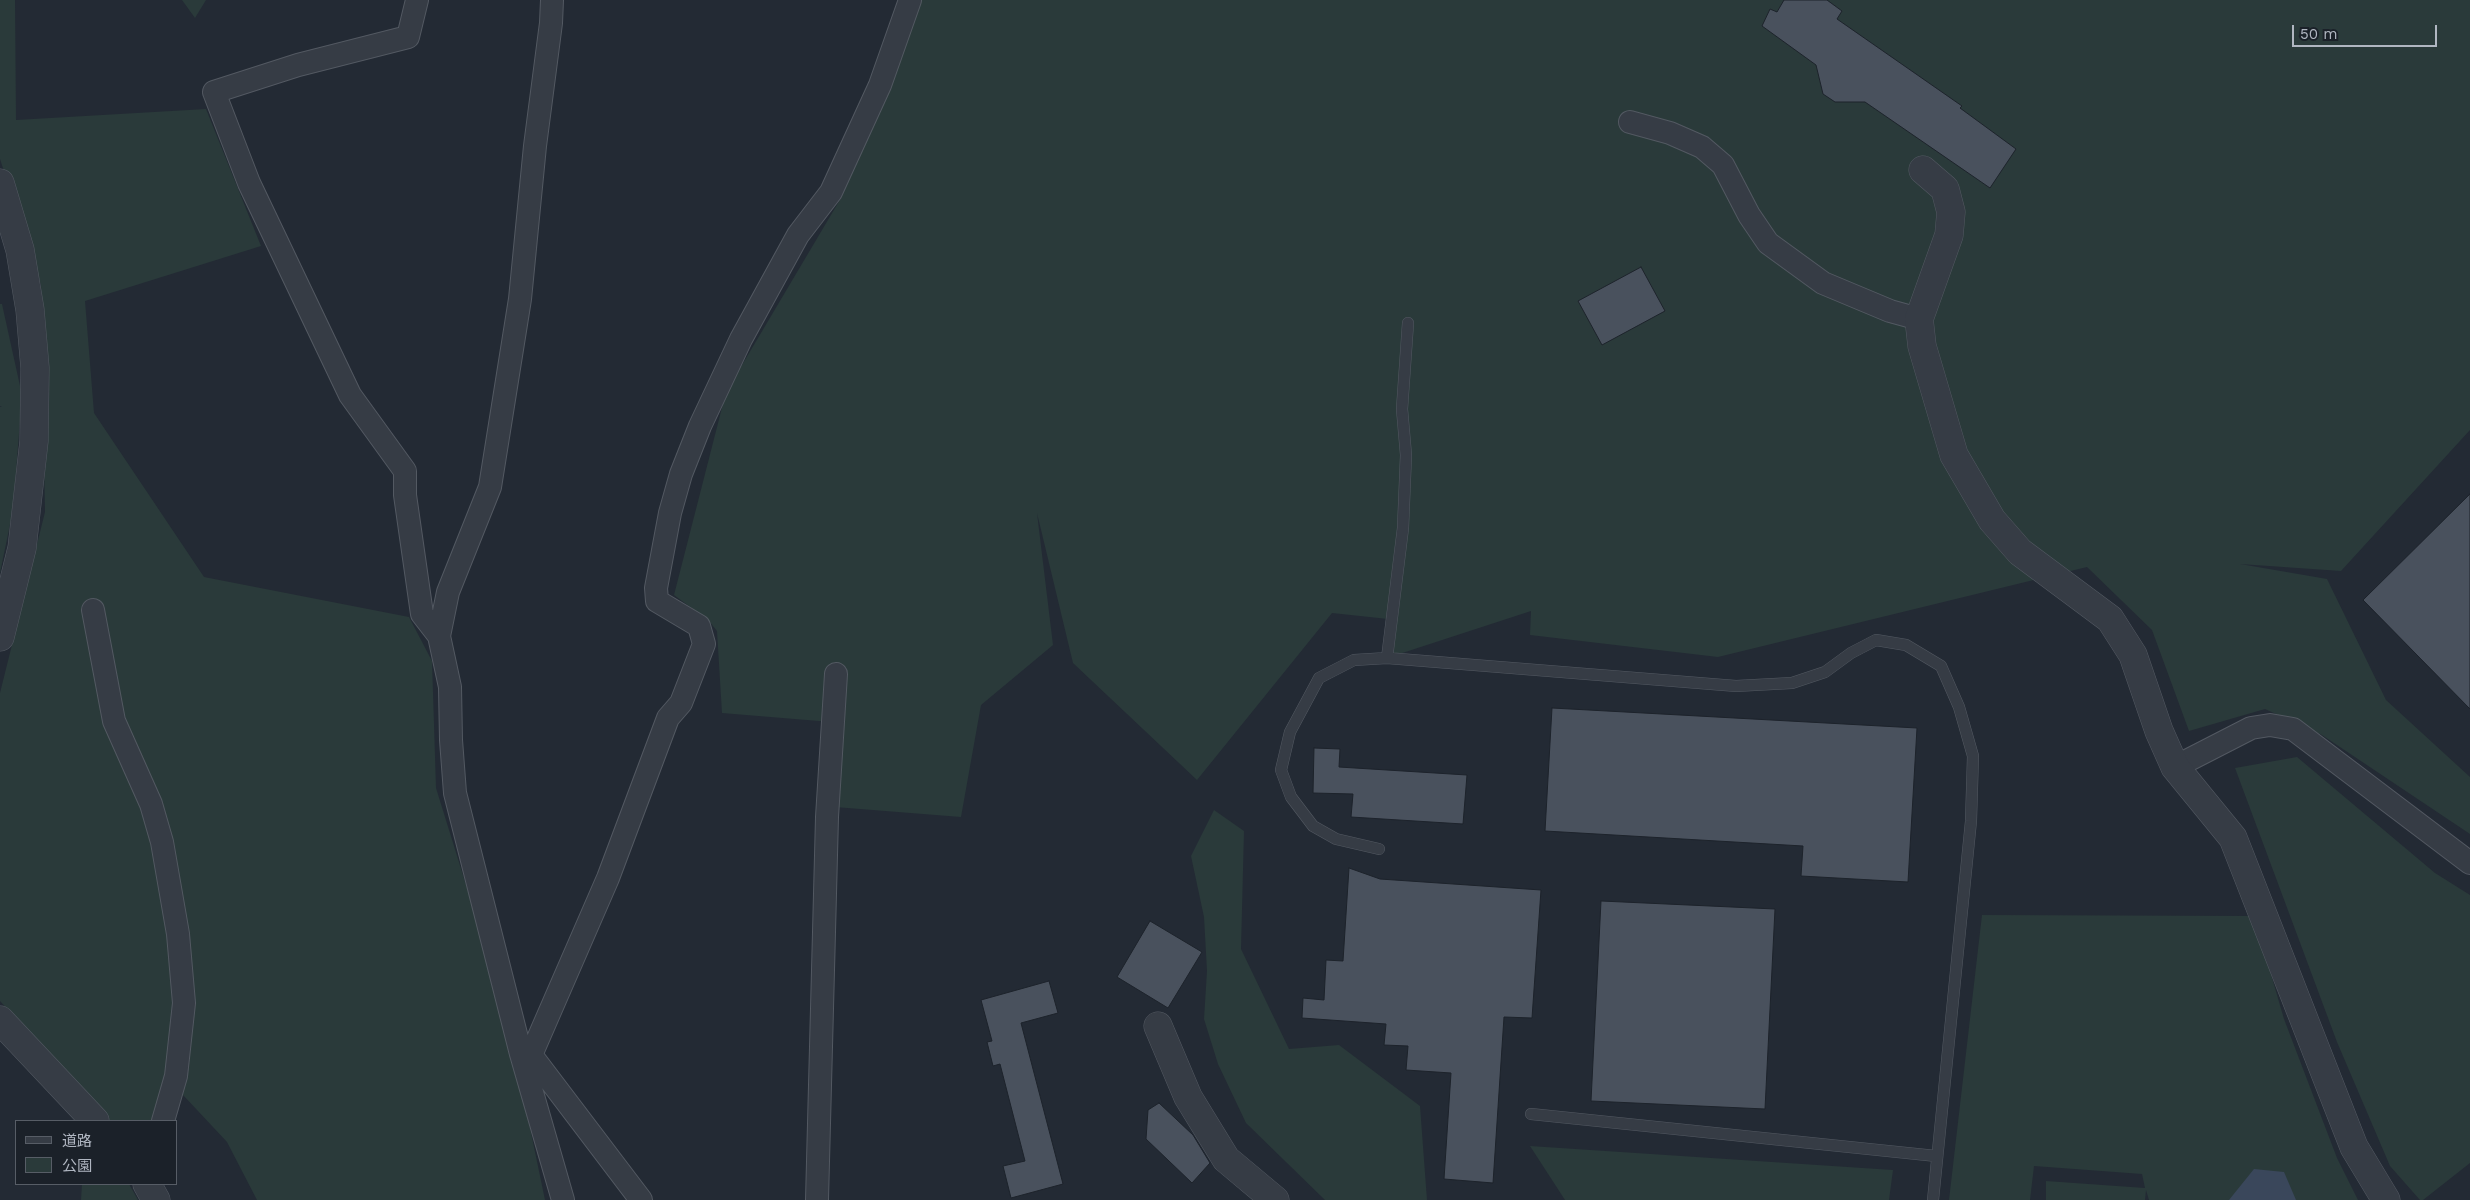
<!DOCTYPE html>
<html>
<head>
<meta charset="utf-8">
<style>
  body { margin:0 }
  #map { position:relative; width:2470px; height:1200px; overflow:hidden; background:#232a34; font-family:"Work Sans","Noto Sans JP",sans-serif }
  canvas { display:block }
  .legend { position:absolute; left:15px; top:1120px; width:162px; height:65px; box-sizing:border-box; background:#1b2129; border:1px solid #575d66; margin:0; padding:6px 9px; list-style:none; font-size:15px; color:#b0b6c1 }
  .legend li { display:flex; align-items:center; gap:10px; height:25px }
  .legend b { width:25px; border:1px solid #575d66 }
  .scale { position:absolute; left:2292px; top:25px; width:145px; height:22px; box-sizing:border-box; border:2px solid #b0b6c1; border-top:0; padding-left:6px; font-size:15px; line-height:18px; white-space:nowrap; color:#b0b6c1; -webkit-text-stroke:4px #1b2129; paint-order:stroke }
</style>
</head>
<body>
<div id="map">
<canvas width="2470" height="1200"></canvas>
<ul class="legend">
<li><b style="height:6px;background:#363c45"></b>道路</li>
<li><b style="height:14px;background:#2a3a3a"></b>公園</li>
</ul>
<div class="scale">50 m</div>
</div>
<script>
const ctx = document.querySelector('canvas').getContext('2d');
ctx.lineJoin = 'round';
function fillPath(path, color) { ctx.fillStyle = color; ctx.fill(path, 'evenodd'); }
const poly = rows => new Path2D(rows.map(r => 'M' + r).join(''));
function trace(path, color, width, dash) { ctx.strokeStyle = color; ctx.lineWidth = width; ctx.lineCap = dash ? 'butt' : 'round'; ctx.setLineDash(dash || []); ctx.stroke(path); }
const green = poly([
  [0,0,15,0,16,120,206,109,261,246,85,301,94,413,204,577,409,617,432,661,436,788,507,1017,545,1200,257,1200,227,1142,183,1095,168,1121,110,1121,0,1001,0,693,45,512,41,285,0,159],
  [182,0,206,0,195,18],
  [921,0,2470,0,2470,430,2341,571,2240,564,2327,579,2386,700,2470,777,2470,834,2322,735,2265,709,2189,731,2152,630,2087,567,1718,657,1530,635,1531,611,1387,658,1388,619,1332,613,1197,780,1073,663,1037,513,1053,645,981,705,961,817,835,807,843,723,722,713,717,631,709,621,674,595,726,392,841,198],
  [0,304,2,304,22,395,13,510,0,573,0,407,2,406,0,406],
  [2297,757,2435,873,2470,895,2470,1163,2423,1200,2420,1200,2390,1166,2337,1042,2235,768],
  [1214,810,1244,831,1241,949,1289,1049,1339,1045,1420,1106,1427,1200,1325,1200,1246,1123,1218,1064,1204,1019,1207,971,1204,917,1191,856],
  [1982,915,2254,916,2284,1019,2337,1158,2358,1200,2149,1200,2146,1190,2145,1200,2046,1200,2046,1181,2145,1188,2142,1174,2034,1166,2030,1200,1949,1200],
  [1530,1146,1893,1170,1889,1200,1565,1200],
  [82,1184,129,1184,138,1200,81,1200]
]);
const water = poly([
  [2254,1169,2284,1172,2296,1200,2229,1200]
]);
const building = poly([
  [1784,0,1827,0,1842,11,1837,19,1962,106,1960,108,2016,149,1990,188,1865,102,1835,102,1823,94,1816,65,1762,26,1770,9,1777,12,1784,0],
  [1641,267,1665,311,1602,345,1578,301,1641,267],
  [2470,494,2470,709,2363,600,2470,494],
  [1552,708,1917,728,1908,882,1801,876,1803,846,1545,831,1552,708],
  [1314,748,1340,749,1339,767,1467,775,1463,824,1351,817,1353,794,1313,793,1314,748],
  [1349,868,1380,879,1541,890,1532,1018,1504,1017,1493,1183,1444,1179,1451,1073,1406,1070,1408,1046,1384,1045,1386,1024,1302,1018,1303,998,1324,1000,1326,960,1343,961,1349,868],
  [1601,901,1775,909,1765,1109,1591,1101,1601,901],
  [1150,921,1202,952,1168,1008,1117,977,1150,921],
  [1049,981,1058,1013,1021,1023,1063,1184,1011,1198,1003,1166,1025,1161,1000,1064,993,1066,987,1042,992,1041,981,1000,1049,981],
  [1159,1103,1193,1135,1210,1163,1192,1183,1146,1139,1148,1110,1159,1103]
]);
const service = poly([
  [1387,658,1403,528,1406,455,1402,409,1408,323],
  [1379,849,1336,839,1313,826,1291,797,1281,770,1290,732,1319,678,1354,660,1387,658,1736,686,1792,683,1825,672,1851,653,1876,640,1906,645,1941,666,1959,707,1973,756,1971,821,1933,1200],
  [1531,1114,1936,1156]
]);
const minor = poly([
  [417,0,408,37,298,65,214,92,249,183,350,395,405,471,405,495,422,614,439,636],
  [552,0,551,23,535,146,520,299,490,487,448,592,439,636,450,687,451,740,455,793,521,1054,563,1200],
  [1630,122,1670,133,1702,147,1723,165,1749,215,1768,243,1823,283,1890,311,1919,319],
  [93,610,114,721,151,804,162,842,178,934,184,1003,176,1076,163,1121],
  [2175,767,2251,728,2270,725,2293,729,2470,863],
  [521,1054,531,1055,641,1200],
  [531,1055,608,878,668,718,681,703,704,644,699,626,657,601,656,588,670,513,681,474,700,426,741,339,798,235,831,192,880,85,910,0],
  [817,1200,827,817,836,674]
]);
const tertiary = poly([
  [1923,170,1945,189,1951,212,1949,235,1919,319,1922,346,1954,455,1992,520,2020,552,2110,619,2133,655,2159,731,2175,767,2233,838,2354,1147,2386,1200],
  [0,183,20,250,30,310,35,368,34,441,22,548,0,637],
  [0,1020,95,1121],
  [1158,1026,1188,1097,1226,1159,1275,1200],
  [147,1184,156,1200]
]);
fillPath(green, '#2a3a3a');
fillPath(water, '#3a475b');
fillPath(building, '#49515d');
trace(building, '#1d232b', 1);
trace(service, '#535962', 12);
trace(minor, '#535962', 24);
trace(tertiary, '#535962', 29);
trace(service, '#363c45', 11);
trace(minor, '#363c45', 22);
trace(tertiary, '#363c45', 28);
</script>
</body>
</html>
